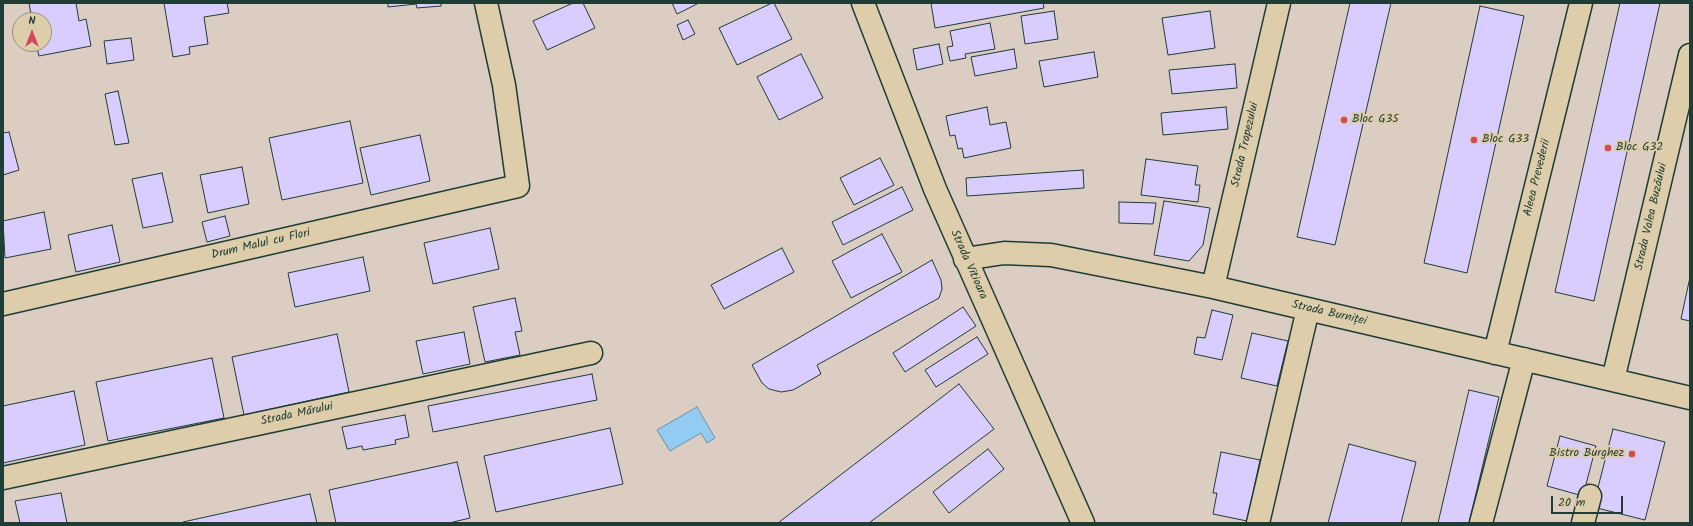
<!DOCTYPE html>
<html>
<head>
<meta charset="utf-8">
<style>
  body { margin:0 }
  #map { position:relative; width:1693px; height:526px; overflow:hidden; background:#dccdc3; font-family:Kalam,sans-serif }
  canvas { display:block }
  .frame { position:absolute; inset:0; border:4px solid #1f3d34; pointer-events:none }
  .north { position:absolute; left:12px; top:12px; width:40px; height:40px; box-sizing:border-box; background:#decdaa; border:1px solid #92937b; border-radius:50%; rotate:0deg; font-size:11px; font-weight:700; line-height:16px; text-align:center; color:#1f3d34 }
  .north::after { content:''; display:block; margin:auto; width:14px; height:18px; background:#d1495b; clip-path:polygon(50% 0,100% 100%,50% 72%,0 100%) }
  .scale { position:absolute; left:1551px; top:496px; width:72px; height:18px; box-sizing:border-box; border:2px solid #1f3d34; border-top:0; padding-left:5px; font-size:12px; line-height:14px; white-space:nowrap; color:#1f3d34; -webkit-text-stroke:3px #decdaa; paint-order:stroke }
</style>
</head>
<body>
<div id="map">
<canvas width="1693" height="526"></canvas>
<div class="frame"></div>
<div class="north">N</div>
<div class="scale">20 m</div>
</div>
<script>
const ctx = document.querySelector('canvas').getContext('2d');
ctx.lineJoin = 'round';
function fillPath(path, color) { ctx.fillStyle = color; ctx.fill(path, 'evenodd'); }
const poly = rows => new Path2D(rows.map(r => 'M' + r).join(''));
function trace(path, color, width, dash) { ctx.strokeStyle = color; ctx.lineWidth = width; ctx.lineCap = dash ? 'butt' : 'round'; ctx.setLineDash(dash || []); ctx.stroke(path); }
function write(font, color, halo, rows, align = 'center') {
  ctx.font = font + ' Kalam,sans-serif'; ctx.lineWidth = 4; ctx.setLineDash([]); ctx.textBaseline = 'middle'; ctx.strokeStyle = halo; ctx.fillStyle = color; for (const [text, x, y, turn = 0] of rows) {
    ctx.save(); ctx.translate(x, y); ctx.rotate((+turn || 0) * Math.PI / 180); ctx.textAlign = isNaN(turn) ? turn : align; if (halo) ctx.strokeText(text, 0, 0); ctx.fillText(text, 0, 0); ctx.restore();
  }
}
const water = poly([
  [697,407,715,438,707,443,701,433,670,451,657,430,697,407]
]);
const building = poly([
  [29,3,76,3,79,21,86,19,91,46,39,56,36,44,44,44,44,20,32,20,29,3],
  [164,3,227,3,229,13,204,17,208,44,189,47,190,54,173,57,164,3],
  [388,3,441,3,441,6,417,8,416,4,388,7,388,3],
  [573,3,583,3,595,28,547,50,533,21,573,3],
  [672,3,697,3,697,4,677,14,672,3],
  [772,3,774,3,792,39,737,65,719,28,772,3],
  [931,3,1043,3,1044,8,935,28,931,3],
  [1350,3,1391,3,1335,245,1297,237,1350,3],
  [1620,3,1660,3,1594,301,1555,292,1620,3],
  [1480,6,1524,16,1467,273,1424,263,1480,6],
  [1054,11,1058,39,1025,44,1021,16,1054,11],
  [1210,11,1215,48,1168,55,1162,18,1210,11],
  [688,20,695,34,683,40,677,25,688,20],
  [990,23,995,49,965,54,966,58,950,61,947,47,953,46,950,31,990,23],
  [131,38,134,60,107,64,104,41,131,38],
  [939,44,943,64,917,70,913,49,939,44],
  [1014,49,1017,68,975,76,971,57,1014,49],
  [1094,52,1098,77,1044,87,1039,61,1094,52],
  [801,54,823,98,779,120,757,77,801,54],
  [1235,64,1237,88,1172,94,1169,70,1235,64],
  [118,91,129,143,115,145,105,94,118,91],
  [987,107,990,125,1006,122,1011,148,964,158,962,148,958,149,955,135,950,136,946,116,987,107],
  [1226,107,1228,129,1163,135,1161,113,1226,107],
  [350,121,363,183,282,200,269,138,350,121],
  [9,132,19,170,3,175,3,133,9,132],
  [420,135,430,181,371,195,360,148,420,135],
  [880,158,894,185,854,205,840,178,880,158],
  [1146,159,1198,166,1195,185,1200,185,1198,202,1141,195,1146,159],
  [242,167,249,204,208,213,200,175,242,167],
  [1083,170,1084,188,967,196,966,178,1083,170],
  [162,173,173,222,143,228,132,179,162,173],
  [902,187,913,210,843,245,832,222,902,187],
  [1164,201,1210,208,1203,245,1189,261,1154,255,1164,201],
  [1119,202,1156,203,1153,224,1119,223,1119,202],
  [44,212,51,249,5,258,3,221,44,212],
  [225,216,230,236,207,242,202,222,225,216],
  [112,225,120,262,76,272,68,235,112,225],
  [490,228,499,269,433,284,424,243,490,228],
  [882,234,902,272,851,298,832,261,882,234],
  [782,248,794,272,724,309,711,285,782,248],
  [363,257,370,291,295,307,288,273,363,257],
  [932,260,941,280,942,289,939,298,817,365,821,374,793,390,781,392,769,389,762,383,752,365,932,260],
  [1690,277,1690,321,1681,319,1690,277],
  [515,298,522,331,515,332,520,355,485,362,473,307,515,298],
  [963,307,976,326,905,372,893,353,963,307],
  [1212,310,1233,315,1222,360,1194,354,1197,337,1205,338,1212,310],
  [464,332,470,364,423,374,416,341,464,332],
  [1252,333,1288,341,1277,386,1241,378,1252,333],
  [337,334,349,392,244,415,232,357,337,334],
  [977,337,988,354,936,387,925,370,977,337],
  [212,358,224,418,108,441,96,382,212,358],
  [592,374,597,400,433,432,428,406,592,374],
  [959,384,994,429,869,523,778,523,959,384],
  [1469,390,1499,397,1469,523,1438,523,1469,390],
  [74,391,85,445,3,463,3,406,74,391],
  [405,415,409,437,395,440,396,444,363,450,362,446,347,449,342,427,405,415],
  [610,428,623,484,496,512,484,456,610,428],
  [1613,429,1665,442,1645,520,1593,507,1613,429],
  [1560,436,1596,446,1583,496,1547,486,1560,436],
  [1349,444,1416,462,1401,523,1328,523,1349,444],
  [988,449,1004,469,949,513,933,492,988,449],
  [1221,452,1260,460,1247,521,1213,514,1217,493,1213,493,1221,452],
  [457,462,470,518,449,523,336,523,329,490,457,462],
  [61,493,67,523,20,523,15,501,61,493],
  [310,494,317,523,183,523,183,522,310,494]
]);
const minor = poly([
  [863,3,935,189,1083,523],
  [965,259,1004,253,1051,255,1213,287,1690,398],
  [1213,287,1279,3],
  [3,304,518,186,504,85,486,3],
  [1495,353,1581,3],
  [1613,380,1690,55],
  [3,478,591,353],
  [1258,523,1308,309],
  [1481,523,1524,359],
  [1583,523,1590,496]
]);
const markers = [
  [1344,120,4,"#d1495b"],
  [1474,140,4,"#d1495b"],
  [1608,148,4,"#d1495b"],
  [1632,454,4,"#d1495b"]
];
const poiNames = [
  ["Bloc G35",1352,120],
  ["Bloc G33",1482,140],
  ["Bloc G32",1616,148],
  ["Bistro Burghez",1624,454,"right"]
];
const streetNames = [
  ["Strada Trapezului",1246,145,-77],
  ["Aleea Prevederii",1538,178,-76],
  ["Strada Valea Buzăului",1652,217,-77],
  ["Drum Malul cu Flori",261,245,-13],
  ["Strada Vitioara",968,265,66],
  ["Strada Burniței",1329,314,13],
  ["Strada Mărului",297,415,-12]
];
fillPath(water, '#93cbf2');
trace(water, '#6592a6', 1);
fillPath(building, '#d9ccfe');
trace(building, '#1f3d34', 1);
trace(minor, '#1f3d34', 25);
trace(minor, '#decdaa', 22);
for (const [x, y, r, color] of markers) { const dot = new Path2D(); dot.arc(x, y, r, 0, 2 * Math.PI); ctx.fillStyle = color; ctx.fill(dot); trace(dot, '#decdaa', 1.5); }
write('12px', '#1f3d34', '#decdaa', poiNames, 'left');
write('12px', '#1f3d34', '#decdaa', streetNames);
</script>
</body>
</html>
